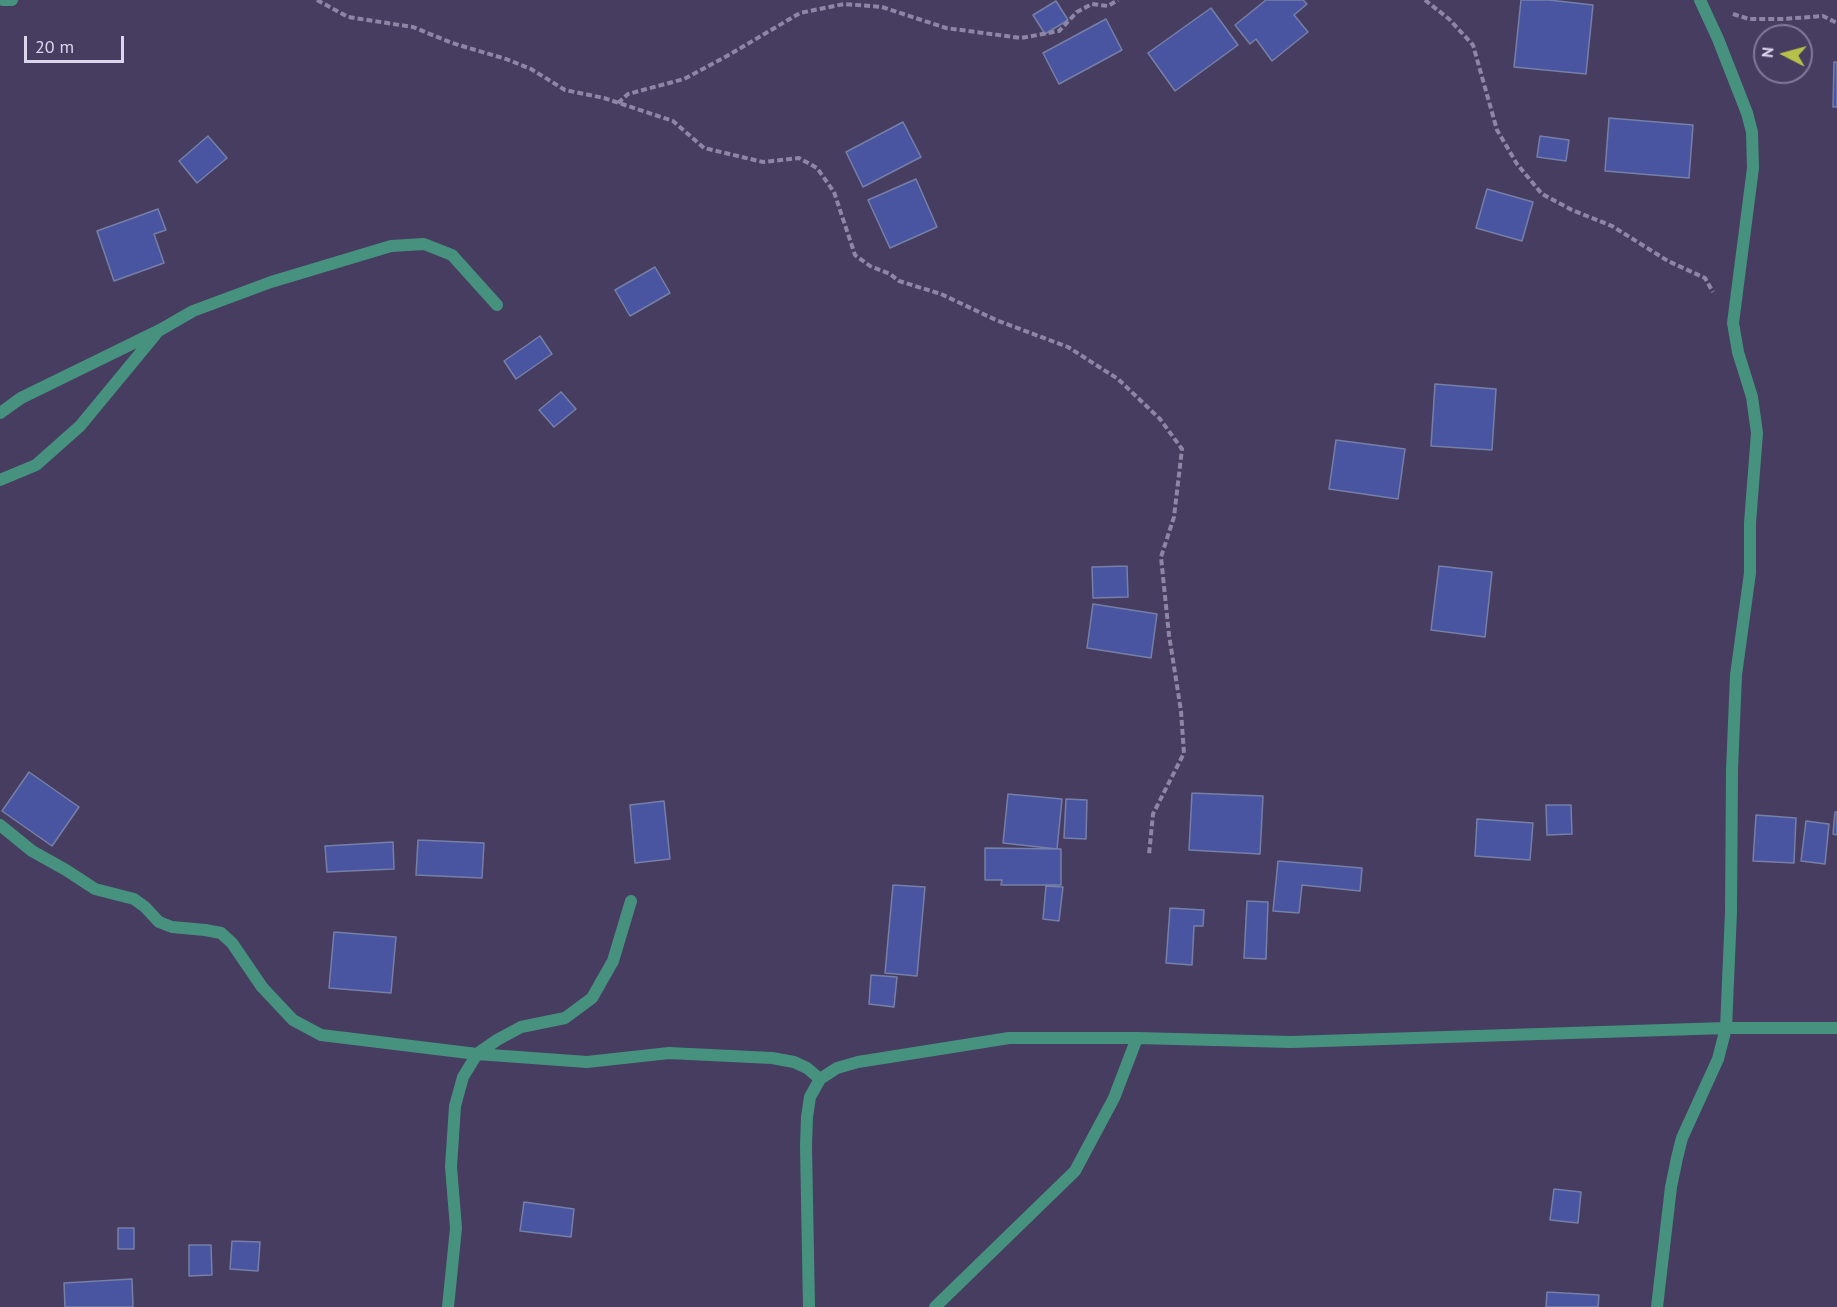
<!DOCTYPE html>
<html>
<head>
<meta charset="utf-8">
<style>
  body { margin:0 }
  #map { position:relative; width:1837px; height:1307px; overflow:hidden; background:#463d61; font-family:"PT Sans",sans-serif }
  canvas { display:block }
  .north { position:absolute; left:1753px; top:24px; width:60px; height:60px; box-sizing:border-box; background:#463d61; border:2px solid #817a99; border-radius:50%; rotate:276deg; font-size:16px; font-weight:700; line-height:24px; text-align:center; color:#dad6ec }
  .north::after { content:''; display:block; margin:auto; width:21px; height:27px; background:#b6c149; clip-path:polygon(50% 0,100% 100%,50% 72%,0 100%) }
  .scale { position:absolute; left:24px; top:36px; width:100px; height:27px; box-sizing:border-box; border:3px solid #dad6ec; border-top:0; padding-left:8px; font-size:18px; line-height:21px; white-space:nowrap; color:#dad6ec; -webkit-text-stroke:4px #463d61; paint-order:stroke }
</style>
</head>
<body>
<div id="map">
<canvas width="1837" height="1307"></canvas>
<div class="north">N</div>
<div class="scale">20 m</div>
</div>
<script>
const ctx = document.querySelector('canvas').getContext('2d');
ctx.lineJoin = 'round';
function fillPath(path, color) { ctx.fillStyle = color; ctx.fill(path, 'evenodd'); }
const poly = rows => new Path2D(rows.map(r => 'M' + r).join(''));
function trace(path, color, width, dash) { ctx.strokeStyle = color; ctx.lineWidth = width; ctx.lineCap = dash ? 'butt' : 'round'; ctx.setLineDash(dash || []); ctx.stroke(path); }
const building = poly([
  [1266,0,1303,0,1307,4,1294,15,1308,32,1272,61,1256,39,1250,44,1235,25,1266,0],
  [1521,0,1549,0,1593,5,1586,74,1514,67,1521,0],
  [1056,1,1068,20,1045,34,1033,15,1056,1],
  [1211,8,1238,45,1175,91,1148,53,1211,8],
  [1106,19,1122,50,1059,84,1043,53,1106,19],
  [1834,62,1837,62,1837,107,1833,107,1834,62],
  [1609,118,1693,125,1689,178,1605,171,1609,118],
  [903,122,921,157,863,187,846,152,903,122],
  [208,136,227,158,197,183,179,161,208,136],
  [1540,136,1569,140,1566,161,1537,157,1540,136],
  [916,179,937,227,890,248,868,200,916,179],
  [1487,189,1533,202,1522,241,1476,228,1487,189],
  [158,209,166,230,154,234,164,263,114,281,97,231,158,209],
  [655,267,670,293,630,316,615,290,655,267],
  [540,336,552,354,516,379,504,361,540,336],
  [1435,384,1496,389,1492,450,1431,446,1435,384],
  [561,392,576,409,554,427,539,410,561,392],
  [1336,440,1405,449,1398,499,1329,489,1336,440],
  [1127,566,1128,597,1093,598,1092,567,1127,566],
  [1439,566,1492,572,1485,637,1431,630,1439,566],
  [1093,604,1157,614,1151,658,1087,648,1093,604],
  [29,772,79,807,52,846,2,811,29,772],
  [1192,793,1263,796,1260,854,1189,850,1192,793],
  [1008,794,1062,799,1057,849,1003,843,1008,794],
  [1066,799,1087,800,1086,839,1064,838,1066,799],
  [664,801,670,859,635,863,630,805,664,801],
  [1546,805,1571,805,1572,834,1547,835,1546,805],
  [1835,812,1837,812,1837,835,1833,834,1835,812],
  [1756,815,1796,818,1794,863,1753,861,1756,815],
  [1477,819,1533,823,1530,860,1475,856,1477,819],
  [1806,821,1829,824,1825,864,1801,861,1806,821],
  [418,840,484,843,482,878,416,875,418,840],
  [393,842,394,869,327,872,325,846,393,842],
  [985,848,1061,849,1061,885,1001,885,1002,880,985,880,985,848],
  [1278,861,1362,868,1360,891,1302,885,1299,913,1273,911,1278,861],
  [893,885,925,887,917,976,885,973,893,885],
  [1046,886,1063,887,1059,921,1043,919,1046,886],
  [1247,901,1268,902,1266,959,1244,958,1247,901],
  [1170,908,1204,910,1203,926,1194,926,1192,965,1166,963,1170,908],
  [334,932,396,937,391,993,329,988,334,932],
  [871,975,897,977,894,1007,869,1004,871,975],
  [1554,1189,1581,1192,1578,1223,1550,1220,1554,1189],
  [524,1202,574,1209,571,1237,520,1231,524,1202],
  [118,1228,134,1228,134,1249,118,1249,118,1228],
  [232,1241,260,1242,258,1271,230,1269,232,1241],
  [189,1245,211,1245,212,1275,189,1276,189,1245],
  [132,1279,133,1307,65,1307,64,1283,132,1279],
  [1547,1292,1599,1295,1598,1307,1546,1307,1547,1292]
]);
const path = poly([
  [317,0,348,17,413,27,452,43,506,59,531,69,565,90,604,98,673,121,704,148,763,162,799,158,817,168,834,192,855,255,870,266,890,274,899,281,941,294,996,320,1068,347,1118,379,1160,419,1182,449,1174,517,1161,557,1169,635,1181,711,1184,753,1153,814,1149,855],
  [1425,0,1449,19,1473,45,1497,130,1517,164,1542,194,1572,210,1612,226,1668,261,1705,278,1713,292],
  [1733,14,1749,19,1783,19,1823,16,1837,23],
  [618,103,628,94,684,79,727,56,800,13,844,4,882,7,946,28,1021,38,1059,31,1077,12,1092,4,1108,6,1118,0]
]);
const minor = poly([
  [3,0,12,0],
  [0,413,21,398,160,330,193,311,271,282,391,246,424,244,452,255,497,305],
  [0,480,36,465,80,426,156,334],
  [0,825,32,851,66,870,95,889,134,899,145,907,159,922,172,927,205,930,221,933,232,943,262,987,293,1020,321,1035,477,1054,587,1062,669,1053,772,1058,794,1062,807,1068,820,1079],
  [448,1307,456,1228,451,1167,455,1106,463,1077,477,1054,497,1040,521,1027,565,1018,592,998,613,961,631,901],
  [809,1307,806,1146,807,1117,810,1097,820,1079,837,1068,858,1062,1009,1038,1137,1038,1291,1042,1726,1028,1837,1028],
  [935,1307,1075,1171,1114,1098,1137,1038],
  [1657,1307,1671,1187,1677,1158,1682,1138,1718,1059,1726,1028,1731,912,1732,770,1736,675,1750,573,1750,523,1757,433,1752,397,1738,352,1733,323,1753,168,1752,132,1747,113,1718,39,1700,0]
]);
fillPath(building, '#4a55a1');
trace(building, '#767fa7', 1.5);
trace(path, '#8d86a4', 4, [6, 3]);
trace(minor, '#47927f', 12);
</script>
</body>
</html>
